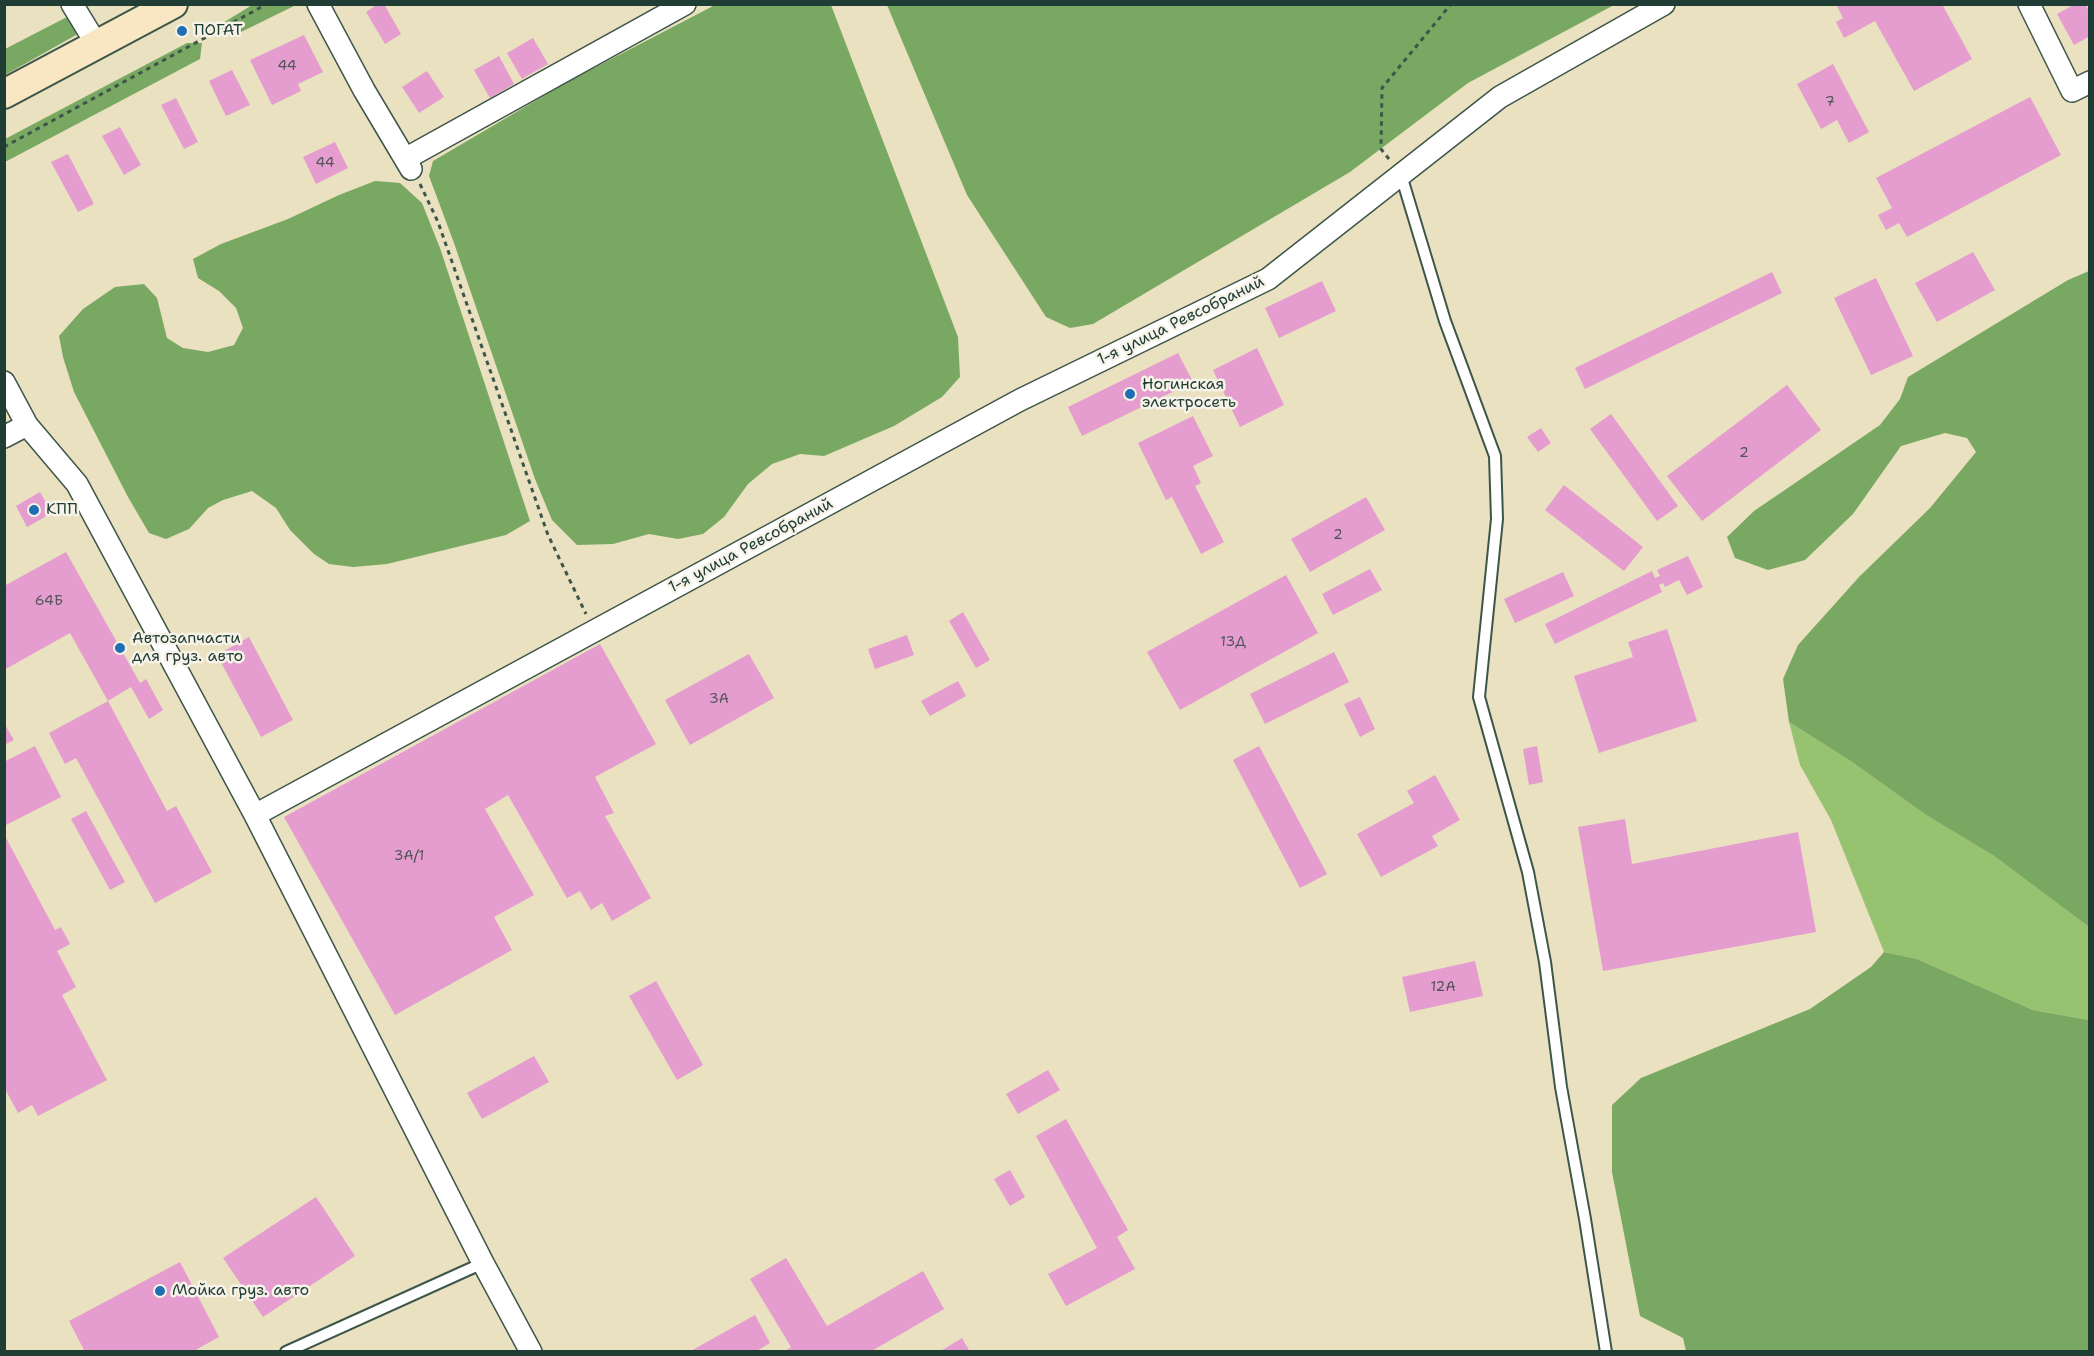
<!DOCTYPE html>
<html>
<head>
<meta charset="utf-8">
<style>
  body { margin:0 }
  #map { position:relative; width:2094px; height:1356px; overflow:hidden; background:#eae1c0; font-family:"Shantell Sans",sans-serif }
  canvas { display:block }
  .frame { position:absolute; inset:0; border:6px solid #1f3d34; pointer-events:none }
</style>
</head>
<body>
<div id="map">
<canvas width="2094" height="1356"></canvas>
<div class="frame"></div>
</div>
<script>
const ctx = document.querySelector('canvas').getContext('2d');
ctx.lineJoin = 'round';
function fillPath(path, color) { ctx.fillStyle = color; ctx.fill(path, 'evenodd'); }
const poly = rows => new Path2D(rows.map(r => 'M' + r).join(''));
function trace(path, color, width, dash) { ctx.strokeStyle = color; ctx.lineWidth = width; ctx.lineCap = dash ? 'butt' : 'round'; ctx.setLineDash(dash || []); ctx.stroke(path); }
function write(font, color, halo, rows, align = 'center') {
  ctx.font = font + ' "Shantell Sans",sans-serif'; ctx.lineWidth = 5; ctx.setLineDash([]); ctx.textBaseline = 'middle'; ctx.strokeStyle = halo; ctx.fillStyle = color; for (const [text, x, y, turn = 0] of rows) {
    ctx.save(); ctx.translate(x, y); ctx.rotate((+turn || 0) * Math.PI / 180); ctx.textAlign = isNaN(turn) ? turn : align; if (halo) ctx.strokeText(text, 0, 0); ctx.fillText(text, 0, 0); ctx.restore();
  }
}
const green = poly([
  [1789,722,1852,762,1926,815,1994,856,2089,927,2089,1020,2033,1010,1917,959,1884,952,1831,820,1800,765]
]);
const forest = poly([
  [252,5,252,4,296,5,241,32,222,35,218,26],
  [715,5,831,5,958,337,960,377,942,397,894,426,824,456,800,454,772,464,748,484,724,517,703,534,678,539,649,534,613,544,577,545,552,520,535,479,454,243,429,176,433,161,569,81],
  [887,5,1614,5,1468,83,1350,172,1093,324,1070,328,1046,317,967,195],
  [67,17,78,27,76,35,5,75,5,49],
  [187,43,202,43,200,59,5,162,5,139],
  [375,181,400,183,422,203,440,248,530,521,506,535,387,564,353,567,329,564,314,554,290,530,276,508,252,491,223,500,208,508,189,529,166,539,149,533,128,497,74,392,63,357,59,336,83,309,115,287,144,284,157,298,167,338,183,348,208,352,234,345,243,328,236,308,219,291,198,278,193,259,221,244,288,219,339,195],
  [2089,271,2089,927,1994,856,1926,815,1852,762,1789,722,1783,679,1798,645,1859,577,1930,508,1976,452,1967,438,1945,433,1901,446,1853,514,1805,560,1768,570,1735,558,1727,537,1754,511,1880,425,1900,399,1908,377,2068,280],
  [1884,952,1917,959,2033,1010,2089,1020,2089,1351,1686,1351,1683,1338,1640,1316,1612,1172,1612,1105,1641,1078,1810,1009,1871,967]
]);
const building = poly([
  [378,4,384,4,401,34,385,44,366,12],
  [1836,4,1942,4,1972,59,1914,91,1875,21,1844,38,1836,22,1843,18],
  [2075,4,2085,4,2090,12,2090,36,2074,45,2057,14],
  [304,35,323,72,298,84,301,91,272,105,250,60],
  [533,38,548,64,522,79,507,53],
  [499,56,514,84,490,98,474,70],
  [1833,64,1869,132,1849,143,1837,120,1821,129,1797,84],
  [232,70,250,105,226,116,209,81],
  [427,71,444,97,419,113,402,87],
  [2030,97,2061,155,1907,237,1899,223,1886,230,1878,215,1892,208,1876,178],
  [176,98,198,142,184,149,161,105],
  [120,127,141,165,124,175,102,136],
  [335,142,348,168,316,184,303,157],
  [68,154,94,204,78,212,51,162],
  [1973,252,1995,290,1937,322,1915,283],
  [1772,272,1782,293,1585,389,1575,368],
  [1876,278,1913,356,1871,375,1834,298],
  [1322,281,1336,311,1279,338,1265,308],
  [1257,348,1284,405,1240,427,1213,370],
  [1178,353,1193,382,1082,436,1068,407],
  [1787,385,1821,430,1702,521,1667,476],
  [1611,414,1678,506,1657,521,1590,429],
  [1193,416,1213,456,1193,466,1201,483,1195,486,1224,542,1201,554,1172,497,1166,500,1138,443],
  [1541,428,1551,443,1538,452,1527,437],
  [1564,485,1643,547,1624,571,1545,510],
  [40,492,52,513,27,527,16,506],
  [1366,497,1385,530,1310,572,1291,539],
  [66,552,140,683,146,679,163,710,149,719,131,687,108,701,167,811,176,806,212,872,155,903,76,758,65,764,49,733,108,701,70,633,4,670,4,586],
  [1688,556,1703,587,1687,595,1679,580,1665,587,1663,583,1659,585,1662,592,1555,644,1545,624,1652,571,1655,578,1660,576,1657,570],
  [1370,569,1382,590,1333,615,1322,594],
  [1563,572,1574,596,1515,623,1504,599],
  [1286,575,1318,633,1180,710,1147,652],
  [963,612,990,660,976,668,949,621],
  [1667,629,1697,721,1599,753,1574,676,1633,657,1628,642],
  [907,635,914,655,875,669,868,649],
  [249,637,293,720,261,737,217,655],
  [600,644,656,744,595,777,614,813,605,816,651,898,612,921,602,903,591,910,580,891,567,898,508,795,485,809,534,895,494,917,512,950,395,1015,284,817],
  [1334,652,1349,682,1265,724,1250,694],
  [749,654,774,698,690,745,665,700],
  [958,681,966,696,930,716,921,701],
  [1360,697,1375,729,1360,737,1344,704],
  [4,723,14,740,4,745],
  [35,746,61,797,4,826,4,762],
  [1259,746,1327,874,1300,888,1233,760],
  [1537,746,1543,782,1529,785,1523,749],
  [1435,775,1460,820,1432,836,1438,846,1381,877,1357,834,1414,803,1407,791],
  [86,811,125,882,110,890,71,819],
  [1625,819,1632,864,1798,832,1816,932,1603,971,1578,827],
  [4,834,55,930,61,927,70,944,57,951,76,987,62,995,107,1080,38,1116,32,1105,18,1113,4,1087],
  [1475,961,1483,996,1410,1012,1402,977],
  [656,981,703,1065,677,1080,629,996],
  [534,1056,549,1082,482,1119,467,1093],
  [1048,1070,1060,1090,1018,1114,1006,1094],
  [1066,1119,1128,1230,1117,1237,1135,1269,1066,1306,1048,1274,1097,1248,1036,1136],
  [1010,1170,1025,1197,1010,1206,994,1179],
  [316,1197,355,1256,263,1317,223,1258],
  [786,1258,827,1326,923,1271,944,1309,870,1352,784,1352,791,1347,750,1279],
  [180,1262,219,1337,192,1352,85,1352,69,1321],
  [755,1315,770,1343,755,1352,689,1352],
  [962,1338,970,1352,939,1352]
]);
const path = poly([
  [4,147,267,4],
  [1389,159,1381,149,1382,88,1451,4],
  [420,184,438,222,548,535,586,614]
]);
const lane = poly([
  [1401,175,1445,321,1495,456,1497,519,1479,697,1528,872,1545,962,1561,1087,1585,1219,1606,1352],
  [286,1352,483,1263]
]);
const street = poly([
  [72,4,97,45],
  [318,4,364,90,411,169],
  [2029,4,2072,91,2090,82],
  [405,159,685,4],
  [4,382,27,425,77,484,255,815,483,1263,531,1352],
  [4,437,27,425],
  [255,815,1020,400,1268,279,1500,97,1664,4]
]);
const secondary = poly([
  [4,94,173,4]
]);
const markers = [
  [182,31,6,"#1f6fb2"],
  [1130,394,6,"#1f6fb2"],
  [34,510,6,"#1f6fb2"],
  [120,648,6,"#1f6fb2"],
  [160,1291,6,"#1f6fb2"]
];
const numberNames = [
  ["44",287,66],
  ["7",1830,102],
  ["44",325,163],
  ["2",1744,453],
  ["2",1338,535],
  ["64Б",49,601],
  ["13Д",1233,642],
  ["3А",719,699],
  ["3А/1",409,856],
  ["12А",1443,987]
];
const poiNames = [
  ["ПОГАТ",194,31],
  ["Ногинская",1142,385],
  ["электросеть",1142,403],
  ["КПП",46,510],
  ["Автозапчасти",132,639],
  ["для груз. авто",132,657],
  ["Мойка груз. авто",172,1291]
];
const streetNames = [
  ["1-я улица Ревсобраний",1181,321,-26],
  ["1-я улица Ревсобраний",751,546,-28]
];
fillPath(green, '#97c26f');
fillPath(forest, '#79a862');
fillPath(building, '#e49dce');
trace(lane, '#3d5649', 14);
trace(street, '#3d5649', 24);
trace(secondary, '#3d5649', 32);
trace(path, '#3d5649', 3, [4.5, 4.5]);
trace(lane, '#fff', 10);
trace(street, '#fff', 21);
trace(secondary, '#f9e7c3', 28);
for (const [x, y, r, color] of markers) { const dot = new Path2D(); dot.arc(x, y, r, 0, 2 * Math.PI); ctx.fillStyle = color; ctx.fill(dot); trace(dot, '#f7f3e8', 2); }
write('14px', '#50555a', null, numberNames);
write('16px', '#1f3d34', '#f7f3e8', poiNames, 'left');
write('16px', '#1f3d34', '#f7f3e8', streetNames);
</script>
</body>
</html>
